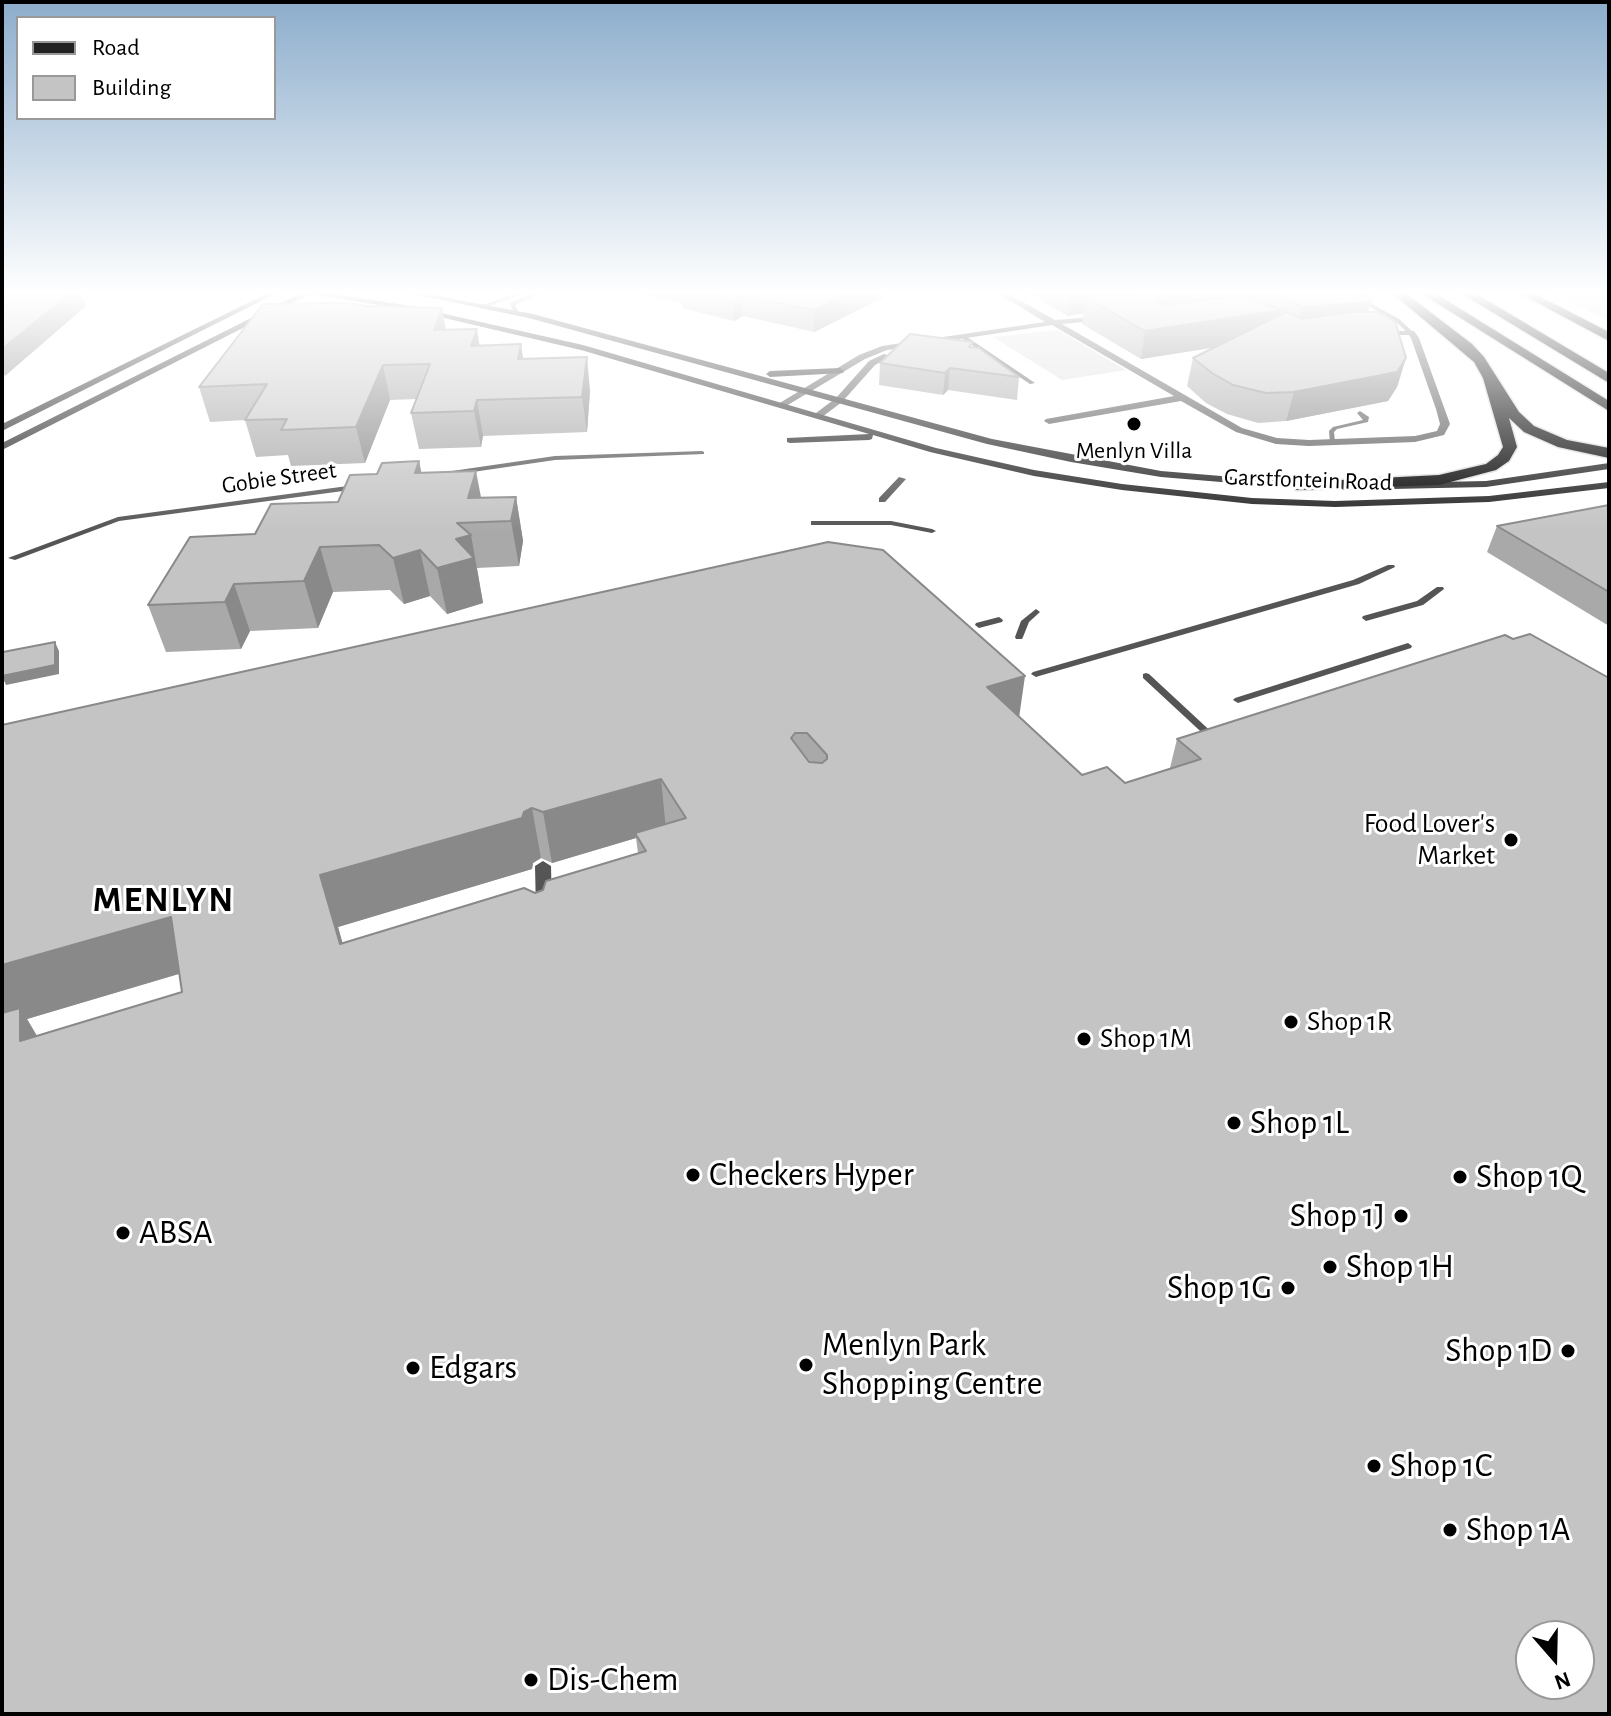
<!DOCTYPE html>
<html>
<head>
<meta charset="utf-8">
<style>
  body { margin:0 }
  #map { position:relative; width:1611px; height:1716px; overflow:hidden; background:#fff; font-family:"Alegreya Sans",sans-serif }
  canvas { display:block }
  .frame { position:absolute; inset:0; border:4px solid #000; pointer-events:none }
  .legend { position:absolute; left:16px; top:16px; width:260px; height:104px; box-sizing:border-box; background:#fff; border:2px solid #999; margin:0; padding:10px 14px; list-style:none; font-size:24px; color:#000 }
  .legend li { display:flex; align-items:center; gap:16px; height:40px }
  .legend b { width:40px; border:2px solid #999 }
  .north { position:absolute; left:1515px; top:1620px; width:80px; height:80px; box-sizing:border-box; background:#fff; border:2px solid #999; border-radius:50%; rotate:160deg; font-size:22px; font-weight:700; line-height:32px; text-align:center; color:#000 }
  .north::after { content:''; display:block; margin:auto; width:28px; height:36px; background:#000; clip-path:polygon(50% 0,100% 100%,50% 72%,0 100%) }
</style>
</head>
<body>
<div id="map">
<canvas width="1611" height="1716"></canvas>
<div class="frame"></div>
<ul class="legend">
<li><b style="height:10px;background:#222"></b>Road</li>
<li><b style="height:22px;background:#c4c4c4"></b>Building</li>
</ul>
<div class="north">N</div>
</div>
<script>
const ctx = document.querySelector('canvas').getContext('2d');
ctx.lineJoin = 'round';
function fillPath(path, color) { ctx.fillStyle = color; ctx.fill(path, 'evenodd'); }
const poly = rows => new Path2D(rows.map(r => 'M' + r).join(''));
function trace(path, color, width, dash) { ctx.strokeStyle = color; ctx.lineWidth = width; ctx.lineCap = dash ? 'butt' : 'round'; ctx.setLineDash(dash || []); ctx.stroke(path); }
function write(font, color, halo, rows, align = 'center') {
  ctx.font = font + ' "Alegreya Sans",sans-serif'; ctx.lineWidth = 6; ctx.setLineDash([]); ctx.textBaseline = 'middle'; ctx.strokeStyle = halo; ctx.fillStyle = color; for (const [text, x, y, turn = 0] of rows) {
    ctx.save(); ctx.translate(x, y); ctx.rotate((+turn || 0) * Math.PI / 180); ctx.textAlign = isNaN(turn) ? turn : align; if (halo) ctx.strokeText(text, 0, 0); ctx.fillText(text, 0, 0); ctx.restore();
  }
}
const green = poly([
  [1549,292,1609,292,1609,321],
  [1058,330,1126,370,1062,380,993,337]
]);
const lane = poly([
  [519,292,526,292,486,307,481,306,519,292],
  [535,292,542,292,515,305,519,313,514,314,510,303,535,292],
  [1344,292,1350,292,1399,319,1414,333,1409,334,1395,321,1344,292],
  [960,335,964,335,1035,383,1030,384,960,337,960,335],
  [1360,411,1369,417,1368,422,1337,429,1334,432,1335,442,1330,443,1329,431,1333,427,1363,420,1357,413,1360,411],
  [702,451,704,452,704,454,555,460,452,475,448,473,452,471,555,456,702,451],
  [899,477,906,479,885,502,879,502,879,498,899,477],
  [355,485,358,485,358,489,119,521,15,560,8,558,118,517,355,485],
  [811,521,891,521,932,529,936,531,932,533,891,525,811,525,811,521],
  [1388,565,1394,565,1395,567,1359,584,1039,676,1036,677,1031,674,1033,672,1353,580,1388,565],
  [1437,587,1443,587,1444,589,1423,605,1366,621,1362,618,1363,616,1417,601,1437,587],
  [1036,609,1040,612,1029,622,1023,637,1022,639,1016,639,1015,637,1021,621,1036,609],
  [999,617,1003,620,1002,622,979,628,975,625,976,623,999,617],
  [1408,643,1412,646,1411,648,1241,702,1238,703,1233,700,1235,698,1408,643],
  [1146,673,1149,674,1218,738,1220,740,1218,742,1212,742,1143,678,1143,674,1146,673]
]);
const street = poly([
  [996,292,1005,292,1055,320,1107,316,1104,320,1062,324,1242,428,1277,438,1309,440,1415,436,1437,431,1440,424,1436,409,1411,338,1409,335,1379,335,1375,333,1379,331,1414,331,1419,338,1450,424,1444,435,1415,442,1309,446,1276,444,1236,432,1181,401,1049,424,1044,421,1046,419,1174,396,1052,325,887,350,865,359,786,406,778,404,859,355,882,346,1045,322,996,292],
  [884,354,891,356,875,365,842,402,822,417,816,417,816,413,836,398,869,361,884,354],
  [543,861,551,866,552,911,544,917,536,911,535,866,543,861]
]);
const secondary = poly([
  [270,292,279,292,2,431,2,424,270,292],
  [303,292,323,292,410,306,583,345,936,448,1034,470,1122,484,1252,498,1335,501,1489,496,1609,482,1609,488,1489,502,1335,507,1252,504,1122,490,1034,476,930,452,873,435,872,439,869,440,790,443,787,442,787,438,869,434,581,350,410,310,310,294,2,450,2,443,303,292],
  [403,292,417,292,533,314,992,439,1161,471,1317,484,1322,487,1317,490,1161,477,1071,462,987,444,529,318,403,292],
  [840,368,844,371,843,373,770,377,766,374,770,371,840,368],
  [1609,463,1609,469,1486,487,1344,490,1339,487,1344,484,1486,481,1609,463]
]);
const highway = poly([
  [1391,292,1404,292,1472,344,1484,357,1519,412,1534,426,1567,440,1609,448,1609,458,1558,447,1524,432,1509,418,1517,447,1509,461,1496,470,1439,485,1296,490,1294,487,1302,482,1439,475,1486,464,1498,455,1503,447,1483,378,1474,362,1391,292],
  [1419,292,1433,292,1609,401,1609,411,1419,292],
  [1459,292,1473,292,1609,373,1609,383,1459,292],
  [1517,292,1531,292,1609,332,1609,341,1517,292]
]);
const wall = poly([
  [630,292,884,292,884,297,814,332,743,316,734,321,682,308,682,303],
  [1024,292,1367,292,1371,302,1368,312,1406,358,1397,387,1388,401,1286,421,1258,423,1227,414,1206,403,1187,386,1193,358,1214,347,1141,359,1082,324,1084,313,1067,316,1042,301,1042,299],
  [366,306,442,308,446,330,479,345,523,359,590,391,587,432,483,436,481,447,419,449,411,413,417,399,390,400,365,463,291,466,288,455,256,457,245,420,210,422,199,387],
  [973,347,1019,377,1017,400,948,390,943,395,879,385,880,363],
  [419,461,421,472,481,498,516,497,523,541,519,566,477,568,483,603,447,614,430,596,404,604,390,590,333,592,318,628,250,631,241,649,166,652,148,605,255,534,338,502,377,474],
  [1609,505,1609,626,1487,552,1497,526],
  [1513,639,2,1714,2,725,1019,717,1082,775,1125,783,1170,768,1177,739],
  [636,838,638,853,535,893,342,943,338,927,532,869,533,863,541,858,552,863],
  [179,974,182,992,37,1036,27,1019]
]);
const shadedWall = poly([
  [72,292,81,292,86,306,5,376,2,369,2,349],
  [853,292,884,292,884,297,814,332,814,310],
  [1070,292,1215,292,1210,317,1086,298,1084,313,1067,316],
  [742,296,743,316,734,321,733,300],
  [1371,302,1363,329,1296,334,1303,307],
  [442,308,447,340,434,330],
  [1282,310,1275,338,1141,359,1145,331],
  [477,329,482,361,471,346],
  [521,344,526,377,518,359],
  [587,357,590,391,587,432,582,397],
  [1406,358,1397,387,1388,401,1286,421,1294,392],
  [383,365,390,400,365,463,356,427],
  [950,368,948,390,943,395,945,373],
  [477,400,483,436,481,447,474,411],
  [419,461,428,504,415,473],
  [476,471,484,513,468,498],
  [516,497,523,541,519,566,511,521],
  [471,535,483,603,447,614,437,568,456,539],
  [320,547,333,592,318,628,304,581],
  [420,550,430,596,404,604,393,558],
  [234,584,250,631,241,649,225,602],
  [55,642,59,651,59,674,6,685,2,676],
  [1025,676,1018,725,987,687],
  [661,779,666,830,635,833,636,838,552,863,543,812],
  [532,808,541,858,533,863,532,869,338,927,358,996,340,944,320,875,524,812],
  [171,917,195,969,27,1019,51,1060,53,1094,2,1026,2,965]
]);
const building = poly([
  [2,292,72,292,2,349,2,292],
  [698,292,853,292,814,310,742,296,733,300,698,292],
  [1134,292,1205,292,1158,297,1156,301,1162,305,1242,296,1282,310,1145,331,1086,298,1134,292],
  [1266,292,1367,292,1371,302,1303,307,1266,292],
  [351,303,366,306,442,308,434,330,477,329,471,346,521,344,518,359,587,357,582,397,477,400,474,411,411,413,430,364,383,365,356,427,281,430,287,419,245,420,267,384,199,387,263,304,351,303],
  [1286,312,1302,319,1351,312,1378,312,1395,321,1406,358,1397,372,1294,392,1266,393,1233,385,1212,373,1193,358,1286,312],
  [910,334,973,342,969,347,979,348,1019,377,950,368,945,373,880,363,910,334],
  [419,461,415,473,476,471,468,498,516,497,511,521,457,523,471,535,456,539,474,558,437,568,420,550,393,558,379,545,320,547,304,581,234,584,225,602,148,605,190,537,255,534,271,504,338,502,350,475,377,474,382,463,419,461],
  [1609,505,1609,592,1497,526,1609,505],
  [828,542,883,550,1025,676,987,687,1082,775,1107,767,1125,783,1201,759,1177,739,1505,635,1513,639,1530,634,1609,678,1609,1714,2,1714,2,1013,20,1008,20,1041,182,992,171,917,2,965,2,725,828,542],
  [795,733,807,733,827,755,827,759,822,763,809,762,791,738,795,733],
  [661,779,686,818,635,833,646,851,546,881,543,890,535,893,524,888,340,944,320,875,522,818,524,812,532,808,543,812,661,779],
  [1531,1636,1579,1636,1579,1684,1531,1684,1531,1636],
  [55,642,55,665,2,676,3,652,55,642]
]);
const markers = [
  [1134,424,8,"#000"],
  [1511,840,8,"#000"],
  [1291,1022,8,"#000"],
  [1084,1039,8,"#000"],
  [1234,1123,8,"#000"],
  [693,1175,8,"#000"],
  [1460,1177,8,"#000"],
  [1401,1216,8,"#000"],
  [123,1233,8,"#000"],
  [1330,1267,8,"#000"],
  [1288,1288,8,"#000"],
  [1568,1351,8,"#000"],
  [806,1365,8,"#000"],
  [413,1368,8,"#000"],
  [1374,1466,8,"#000"],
  [1450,1530,8,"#000"],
  [531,1680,8,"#000"]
];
const farPoinames = [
  ["Menlyn Villa",1134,451]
];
const farStreetnames = [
  ["Gobie Street",279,478,-8],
  ["Garstfontein Road",1308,480,2]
];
const poiNames = [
  ["Food Lover's",1495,824,"right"],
  ["Market",1495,856,"right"],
  ["Shop 1R",1307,1022],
  ["Shop 1M",1100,1039]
];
const nearPoinames = [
  ["Shop 1L",1250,1123],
  ["Checkers Hyper",709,1175],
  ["Shop 1Q",1476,1177],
  ["Shop 1J",1385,1216,"right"],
  ["ABSA",139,1233],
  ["Shop 1H",1346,1267],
  ["Shop 1G",1272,1288,"right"],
  ["Menlyn Park",822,1345],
  ["Shopping Centre",822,1384],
  ["Shop 1D",1552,1351,"right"],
  ["Edgars",429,1368],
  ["Shop 1C",1390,1466],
  ["Shop 1A",1466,1530],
  ["Dis-Chem",547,1680]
];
const districtNames = [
  ["MENLYN",164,900]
];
fillPath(green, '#dcdcdc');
trace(highway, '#dbdbdb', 3);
fillPath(lane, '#555');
fillPath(street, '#555');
fillPath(secondary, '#222');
fillPath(highway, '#000');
fillPath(wall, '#a9a9a9');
fillPath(shadedWall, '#898989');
fillPath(building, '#c4c4c4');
trace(building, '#898989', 2);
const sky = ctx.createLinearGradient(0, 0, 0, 532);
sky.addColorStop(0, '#8cadcc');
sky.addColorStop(0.55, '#fff');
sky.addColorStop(1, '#ffffff00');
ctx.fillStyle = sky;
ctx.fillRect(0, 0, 1611, 532);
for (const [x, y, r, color] of markers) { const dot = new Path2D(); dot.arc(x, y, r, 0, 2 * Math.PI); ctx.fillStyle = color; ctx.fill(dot); trace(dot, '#fff', 3); }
write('24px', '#000', '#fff', farPoinames);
write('24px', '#000', '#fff', farStreetnames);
write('28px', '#000', '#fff', poiNames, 'left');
write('34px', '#000', '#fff', nearPoinames, 'left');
ctx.letterSpacing = '2px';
write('bold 36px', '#000', '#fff', districtNames);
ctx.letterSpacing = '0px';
</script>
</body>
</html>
